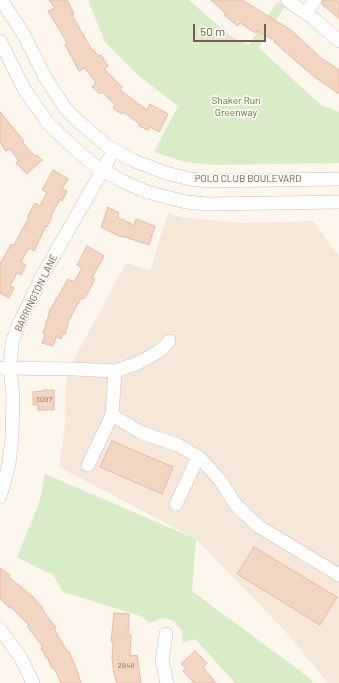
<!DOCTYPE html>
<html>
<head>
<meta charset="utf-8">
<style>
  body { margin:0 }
  #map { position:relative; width:339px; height:683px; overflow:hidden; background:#fdf6ec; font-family:Barlow,sans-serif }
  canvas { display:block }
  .scale { position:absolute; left:193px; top:24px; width:73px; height:18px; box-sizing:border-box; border:2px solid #7a5c4d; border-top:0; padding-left:5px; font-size:12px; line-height:14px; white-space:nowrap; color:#7a5c4d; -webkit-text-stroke:3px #fffaf3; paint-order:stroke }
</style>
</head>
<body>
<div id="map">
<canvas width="339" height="683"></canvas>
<div class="scale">50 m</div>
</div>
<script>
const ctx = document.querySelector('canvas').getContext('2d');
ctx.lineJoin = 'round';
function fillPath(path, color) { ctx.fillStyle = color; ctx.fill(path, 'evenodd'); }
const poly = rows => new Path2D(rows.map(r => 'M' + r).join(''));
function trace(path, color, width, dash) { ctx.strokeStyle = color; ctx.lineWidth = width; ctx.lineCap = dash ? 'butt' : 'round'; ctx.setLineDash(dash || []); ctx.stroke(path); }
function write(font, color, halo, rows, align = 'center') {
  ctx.font = font + ' Barlow,sans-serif'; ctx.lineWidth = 3.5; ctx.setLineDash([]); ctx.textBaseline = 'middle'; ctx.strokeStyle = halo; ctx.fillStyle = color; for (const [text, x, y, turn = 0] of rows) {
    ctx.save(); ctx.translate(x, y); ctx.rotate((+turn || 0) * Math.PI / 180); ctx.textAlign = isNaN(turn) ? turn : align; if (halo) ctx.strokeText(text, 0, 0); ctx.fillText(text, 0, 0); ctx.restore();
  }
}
const residential = poly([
  [168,213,180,217,239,223,313,221,339,256,339,683,328,683,285,631,196,539,59,467,65,425,66,380,74,359,126,263,150,270]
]);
const green = poly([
  [88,0,189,0,230,36,249,45,277,2,285,6,259,48,321,105,339,112,339,163,212,165,185,162,154,152,178,106,139,76,105,42],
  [45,474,196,539,192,591,311,679,313,683,235,683,195,639,183,643,182,631,174,621,168,619,161,618,149,624,143,617,63,592,53,575,17,557,39,503]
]);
const building = poly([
  [49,0,67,0,74,14,72,15,92,50,93,49,98,56,101,55,108,66,104,69,122,87,120,90,147,110,150,104,168,114,159,132,150,127,148,130,139,126,140,124,129,116,122,112,121,114,113,108,115,105,102,92,100,94,92,87,96,83,85,68,79,71,65,45,67,43,65,39,48,11,55,8,49,0],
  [211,0,242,0,291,30,321,58,339,70,339,94,312,75,274,42,275,41,258,31,256,33,240,23,238,26,224,15,226,14,211,0],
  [323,0,336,0,339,2,339,19,322,4,323,0],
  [0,112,24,141,22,142,35,156,37,155,42,160,27,174,16,163,19,161,10,149,6,151,0,142,0,112],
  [53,170,68,179,62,189,67,191,62,201,60,199,51,216,52,217,47,227,46,226,34,251,29,248,21,262,26,265,21,275,17,273,10,286,14,288,9,298,0,293,0,264,11,244,14,245,29,217,28,216,35,203,40,206,47,192,42,190,53,170],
  [108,207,119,213,117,217,134,225,136,219,155,226,149,245,122,236,121,237,101,227,108,207],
  [87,246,104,256,92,278,95,280,84,299,81,298,67,324,68,324,65,334,63,333,61,339,56,337,53,346,42,343,45,335,43,334,50,310,68,279,74,282,82,268,77,265,87,246],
  [44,390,54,390,54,410,38,410,38,405,33,405,33,392,44,391,44,390],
  [112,441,173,467,162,494,100,467,112,441],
  [254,547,337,597,320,625,237,574,254,547],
  [0,568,10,575,9,577,33,597,43,608,42,609,56,628,54,629,67,651,69,651,77,671,81,683,61,683,55,670,54,668,52,668,47,657,46,657,41,648,43,647,27,626,29,625,11,607,10,608,0,599,0,568],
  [114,613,129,614,128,635,131,635,130,656,137,655,141,683,117,683,114,674,112,659,113,642,111,642,114,613],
  [195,651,207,663,203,667,216,683,194,683,183,671,186,669,181,664,195,651]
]);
const minor = poly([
  [1,0,24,35,45,77,65,108,79,122,107,146,132,160,166,173,190,179,209,181,339,179],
  [287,0,314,19,339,41],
  [306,13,315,0],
  [0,41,24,89,48,123,73,147,94,165,122,181,147,192,186,202,208,204,339,202],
  [0,368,74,369,115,371,136,364,151,356,162,349,169,341],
  [115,371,112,415,140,432,178,445,200,458,220,480,236,505,258,526,339,575],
  [88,465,112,415],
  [0,497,9,464,12,437,13,396,10,368,12,343,18,326,41,278,114,150],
  [176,504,198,457],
  [0,629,21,658,33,683],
  [166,634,162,661,167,683]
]);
const numberNames = [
  ["3097",44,399],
  ["2848",126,665]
];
const parkNames = [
  ["Shaker Run",236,101],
  ["Greenway",236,113]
];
const streetNames = [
  ["POLO CLUB BOULEVARD",248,179],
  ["BARRINGTON LANE",36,293,-64]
];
fillPath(residential, '#f5e8da');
fillPath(green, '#d8ecc9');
fillPath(building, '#f3d5c3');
trace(building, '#e6bba3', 1);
trace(minor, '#d1beb0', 14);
trace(minor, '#fff', 13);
write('8px', '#987a6a', null, numberNames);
write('10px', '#537a41', '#fffaf3', parkNames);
write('10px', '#7a5c4d', '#fffaf3', streetNames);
</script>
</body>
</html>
